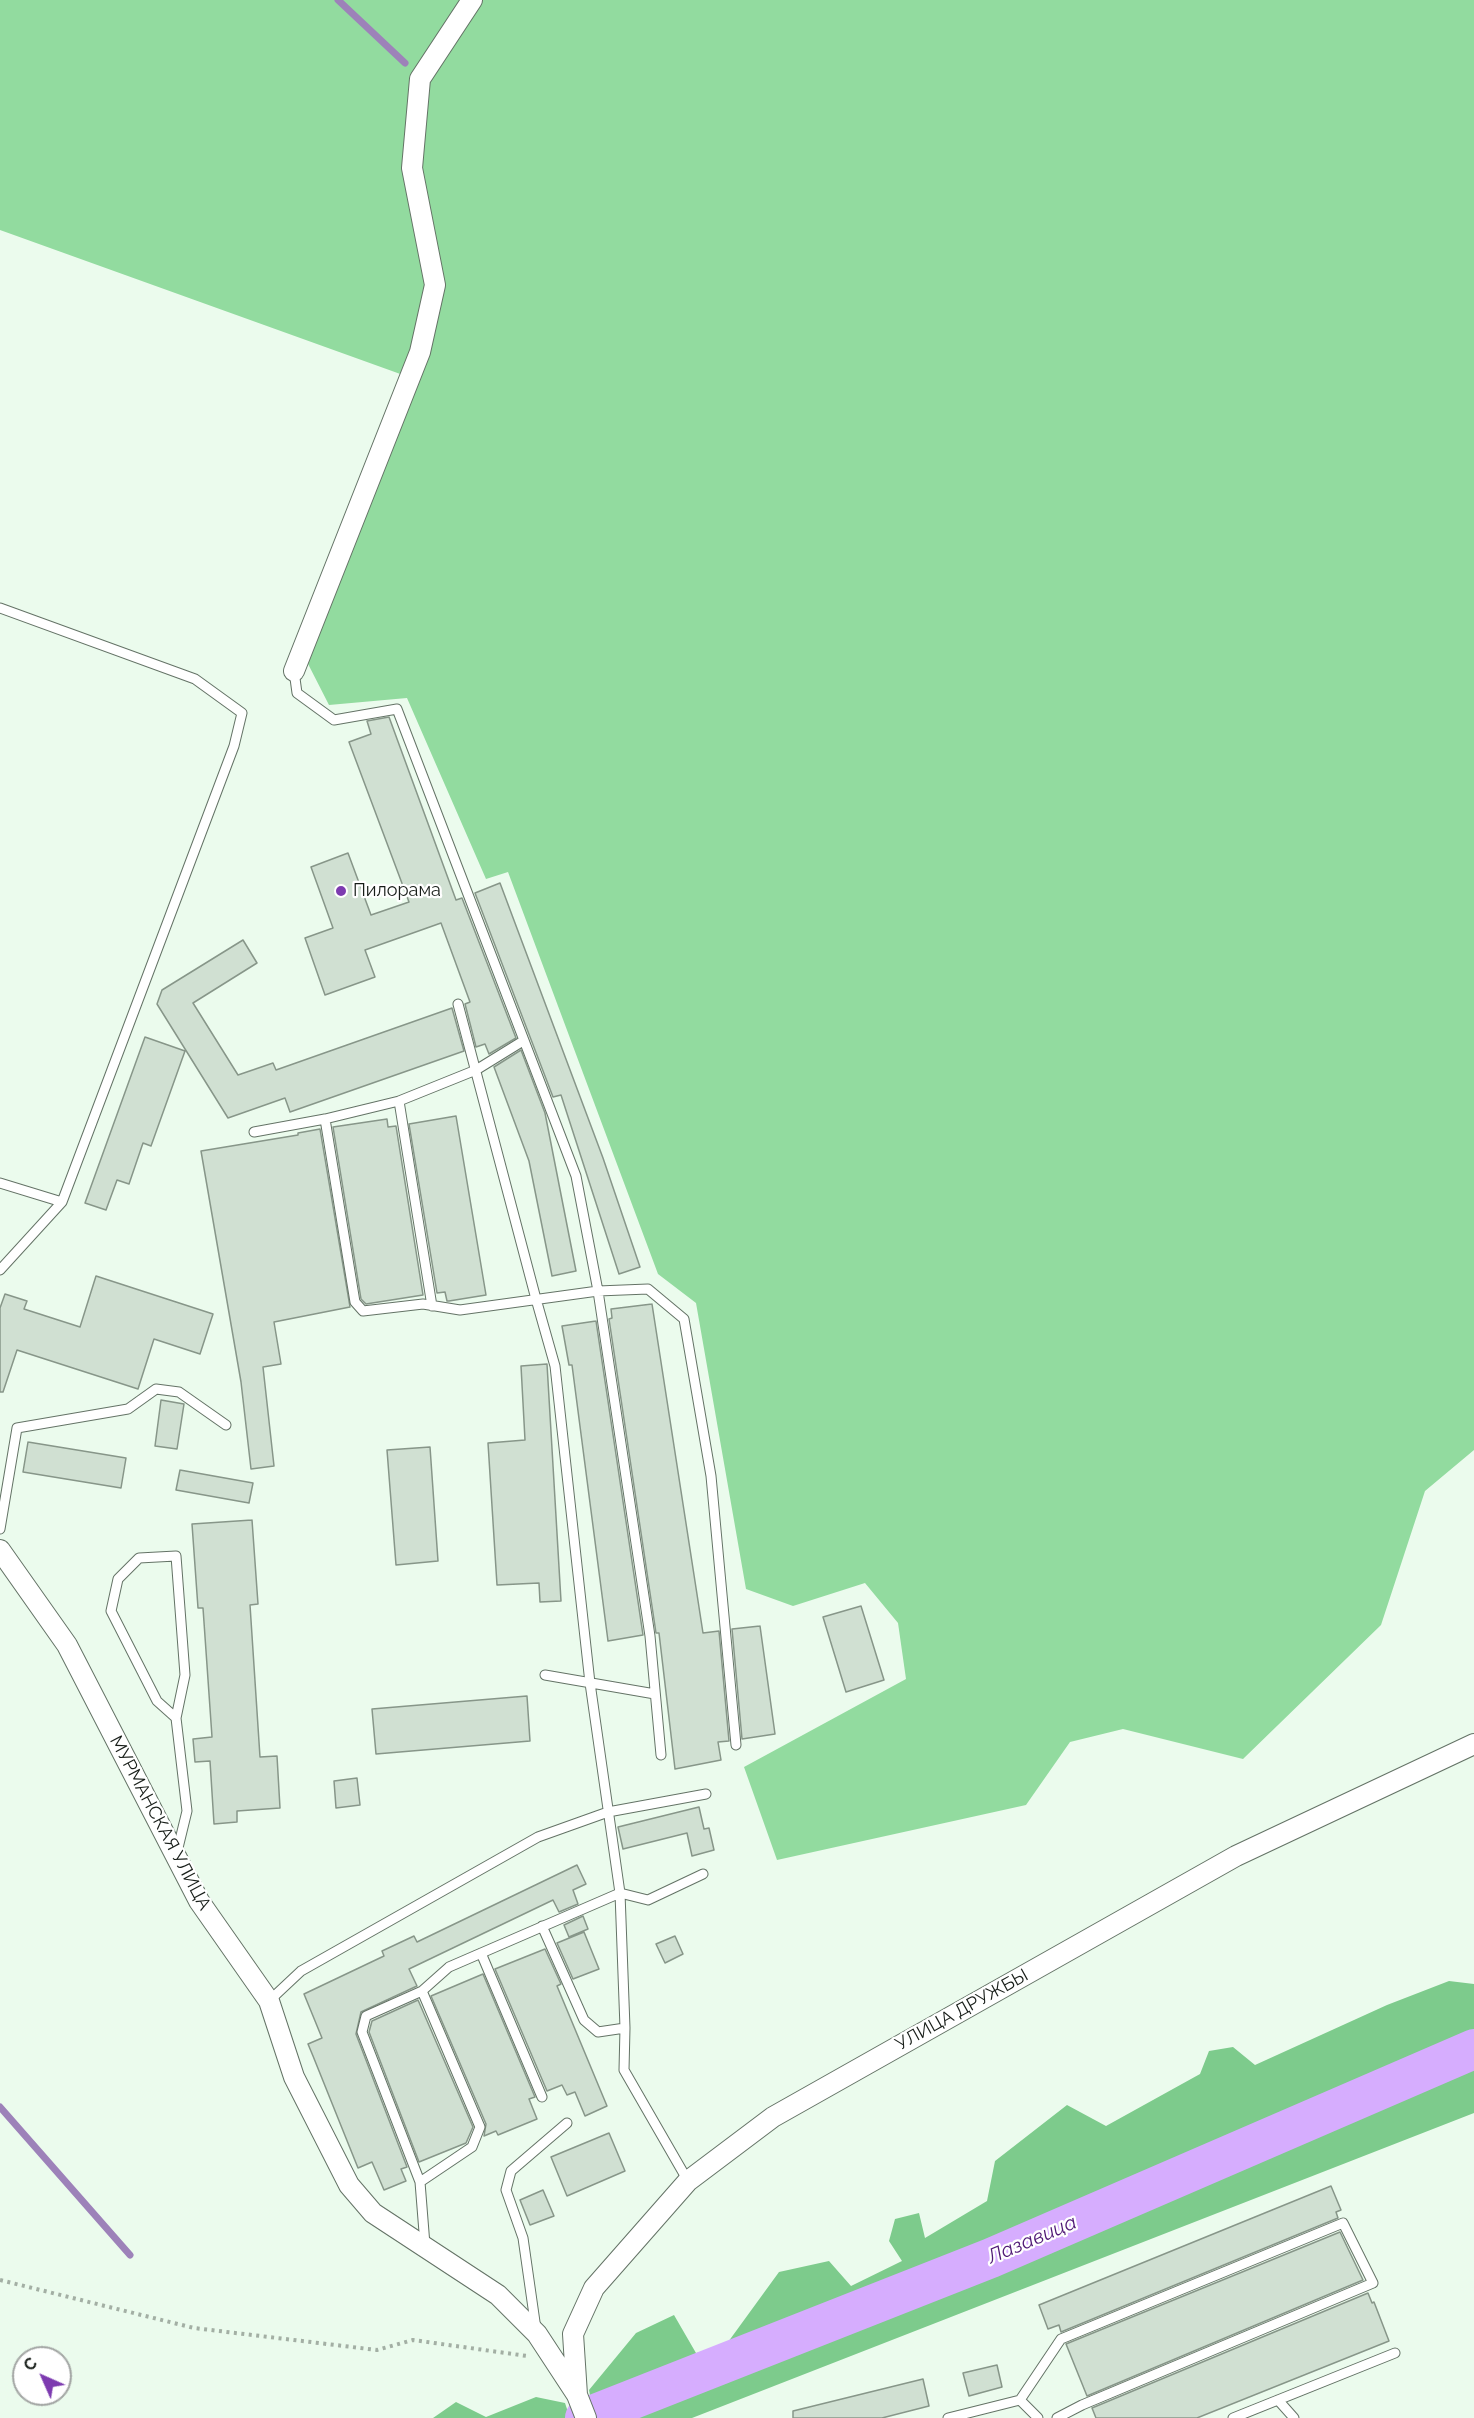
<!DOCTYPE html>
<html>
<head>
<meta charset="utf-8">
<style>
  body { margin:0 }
  #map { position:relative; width:1474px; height:2418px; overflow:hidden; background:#ebfbed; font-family:Raleway,sans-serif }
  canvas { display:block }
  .north { position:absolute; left:12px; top:2346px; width:60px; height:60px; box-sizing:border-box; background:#fff; border:2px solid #a2a5a3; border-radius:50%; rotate:315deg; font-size:16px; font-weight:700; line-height:24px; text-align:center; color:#171d18 }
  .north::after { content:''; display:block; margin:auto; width:21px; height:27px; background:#7d3bb0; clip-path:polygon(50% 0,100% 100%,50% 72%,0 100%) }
</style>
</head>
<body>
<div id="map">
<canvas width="1474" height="2418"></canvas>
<div class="north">С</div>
</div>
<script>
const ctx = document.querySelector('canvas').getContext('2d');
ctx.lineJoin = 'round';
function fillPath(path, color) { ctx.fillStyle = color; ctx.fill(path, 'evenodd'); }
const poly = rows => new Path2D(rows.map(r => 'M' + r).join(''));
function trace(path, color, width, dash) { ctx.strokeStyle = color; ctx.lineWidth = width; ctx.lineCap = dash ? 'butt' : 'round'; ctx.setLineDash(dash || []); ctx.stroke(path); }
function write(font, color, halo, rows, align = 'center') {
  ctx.font = font + ' Raleway,sans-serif'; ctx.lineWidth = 4.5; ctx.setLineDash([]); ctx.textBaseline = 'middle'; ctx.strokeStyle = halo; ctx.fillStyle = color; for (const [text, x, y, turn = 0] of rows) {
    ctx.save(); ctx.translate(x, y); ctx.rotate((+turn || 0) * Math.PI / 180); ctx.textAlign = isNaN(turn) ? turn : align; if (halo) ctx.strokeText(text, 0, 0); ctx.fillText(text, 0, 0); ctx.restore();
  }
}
const green = poly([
  [0,0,1474,0,1474,1450,1425,1491,1381,1625,1243,1759,1123,1729,1070,1742,1026,1805,777,1860,744,1767,906,1679,898,1623,865,1583,793,1606,746,1589,696,1303,658,1274,508,872,486,879,407,698,329,705,305,658,417,380,0,230]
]);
const forest = poly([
  [1449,1981,1474,1984,1474,2113,692,2418,594,2418,589,2390,636,2333,674,2315,696,2353,723,2349,779,2272,829,2261,851,2286,902,2261,889,2241,895,2219,919,2213,925,2238,987,2201,995,2161,1067,2105,1106,2126,1200,2074,1209,2051,1233,2047,1255,2065,1387,2005],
  [536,2397,565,2403,570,2418,433,2418,456,2402,486,2417]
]);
const stream = poly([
  [338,0,405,63],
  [0,2107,130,2255]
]);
const river = poly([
  [585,2418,991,2258,1474,2049]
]);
const building = poly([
  [389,717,456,900,462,898,516,1038,489,1054,485,1044,476,1047,465,1004,470,1002,441,923,365,950,375,977,325,995,305,938,333,928,311,867,348,853,371,915,409,902,349,742,371,734,367,721,389,717],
  [500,883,603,1158,640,1267,619,1274,561,1095,553,1097,475,893,500,883],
  [243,940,257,963,193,1003,238,1075,273,1063,276,1070,452,1008,464,1051,290,1112,285,1098,228,1118,157,1004,162,990,243,940],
  [145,1037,185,1051,151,1146,143,1143,129,1184,117,1180,106,1210,85,1203,145,1037],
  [521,1050,545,1113,576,1271,552,1276,529,1161,494,1067,521,1050],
  [456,1116,486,1295,449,1301,447,1301,445,1292,437,1293,409,1124,456,1116],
  [387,1119,388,1127,396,1126,423,1295,366,1304,361,1299,333,1127,387,1119],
  [320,1129,350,1307,274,1322,281,1364,263,1367,274,1466,251,1469,241,1382,201,1151,298,1135,298,1133,320,1129],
  [96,1276,213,1314,200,1354,154,1339,138,1389,17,1350,3,1392,0,1392,0,1308,5,1294,27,1301,24,1309,80,1327,96,1276],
  [652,1304,703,1633,719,1631,729,1741,718,1742,721,1760,675,1769,659,1633,656,1633,609,1319,612,1318,611,1309,652,1304],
  [596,1321,643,1635,608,1641,572,1365,569,1365,562,1326,596,1321],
  [547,1364,561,1601,540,1602,539,1583,497,1585,488,1443,525,1440,521,1366,547,1364],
  [161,1400,184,1404,177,1449,155,1446,161,1400],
  [28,1442,126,1458,121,1488,23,1472,28,1442],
  [430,1447,438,1561,396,1565,387,1450,430,1447],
  [180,1470,253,1483,249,1503,176,1490,180,1470],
  [252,1520,258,1604,250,1605,260,1757,277,1756,280,1808,237,1811,237,1822,214,1824,210,1761,195,1762,193,1739,212,1737,203,1608,198,1608,192,1524,252,1520],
  [861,1606,884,1680,846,1692,823,1617,861,1606],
  [760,1626,775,1734,742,1739,732,1629,760,1626],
  [527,1696,530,1741,376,1754,372,1709,527,1696],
  [357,1778,360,1805,336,1808,334,1781,357,1778],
  [699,1807,704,1829,709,1828,714,1850,692,1856,687,1833,623,1849,618,1827,699,1807],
  [577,1865,586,1884,573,1890,578,1904,559,1912,553,1900,409,1969,417,1986,361,2012,356,2034,407,2167,401,2169,406,2181,384,2190,372,2162,358,2168,313,2056,308,2044,322,2038,304,1994,384,1956,382,1951,414,1936,417,1942,577,1865],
  [583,1916,588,1929,569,1937,564,1925,583,1916],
  [584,1932,599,1969,573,1979,557,1943,584,1932],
  [675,1936,683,1954,665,1963,656,1944,675,1936],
  [545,1949,561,1984,557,1986,607,2106,585,2116,575,2092,567,2095,562,2085,547,2091,495,1969,545,1949],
  [483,1974,535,2097,529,2099,537,2119,498,2135,496,2131,484,2136,486,2124,431,1996,483,1974],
  [418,2000,473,2127,466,2143,419,2162,369,2032,372,2021,418,2000],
  [609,2133,625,2171,567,2196,551,2157,609,2133],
  [1331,2186,1341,2210,1336,2212,1338,2218,1061,2332,1059,2325,1048,2329,1039,2305,1331,2186],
  [543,2190,554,2216,530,2225,520,2200,543,2190],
  [1340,2232,1363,2280,1087,2396,1066,2344,1340,2232],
  [1368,2293,1372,2303,1374,2302,1389,2341,1197,2418,1096,2418,1092,2408,1368,2293],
  [997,2365,1002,2387,969,2396,963,2373,997,2365],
  [923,2379,929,2406,882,2418,793,2418,793,2411,923,2379]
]);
const path = poly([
  [0,2280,194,2328,377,2350,413,2340,527,2356]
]);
const service = poly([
  [0,608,195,679,242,713,234,746,62,1202,0,1270],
  [294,671,297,693,334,720,397,709,576,1176,598,1291,650,1636,661,1755],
  [458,1004,536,1299,555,1366,590,1683,620,1893,625,2028,624,2070,688,2181],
  [399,1101,432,1306],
  [325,1119,355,1302,363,1311,423,1304,460,1310,598,1291,648,1289,684,1319,711,1476,736,1745],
  [254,1132,325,1119,399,1101,476,1070,523,1041],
  [0,1183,62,1202],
  [0,1529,17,1428,128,1409,156,1389,179,1392,226,1425],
  [545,1675,655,1694],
  [176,1718,157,1701,111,1611,118,1579,139,1558,176,1556,185,1675,176,1718,187,1811,177,1852],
  [542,1926,584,2020,598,2032,625,2028],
  [481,1953,542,2097],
  [269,2001,301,1971,538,1837,608,1812,706,1794],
  [420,2182,472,2147,480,2127,422,1991],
  [425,2245,420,2182,362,2032,366,2016,422,1991,449,1967,620,1893,648,1900,703,1874],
  [536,2329,523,2238,506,2190,511,2171,567,2123],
  [1020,2400,1061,2339,1343,2223,1373,2283,1082,2405,1057,2418],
  [1278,2400,1294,2418],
  [948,2418,1020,2400,1038,2418],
  [1233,2418,1395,2353]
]);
const minor = poly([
  [294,671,420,352,435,285,412,168,420,79,472,0],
  [0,1550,67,1645,199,1901,269,2001,294,2077,349,2185,373,2213,498,2295,537,2334,577,2395,586,2418],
  [577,2395,573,2334,594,2288,688,2181,773,2117,1236,1856,1474,1744]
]);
const markers = [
  [341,891,6,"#7d3bb0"]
];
const poiNames = [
  ["Пилорама",353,891]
];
const streetNames = [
  ["МУРМАНСКАЯ УЛИЦА",160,1823,62],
  ["УЛИЦА ДРУЖБЫ",962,2010,-29]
];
const waterNames = [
  ["Лазавица",1032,2240,-23]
];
fillPath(green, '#92db9f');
fillPath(forest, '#7dcb8c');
trace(stream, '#9d82b9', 7);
trace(river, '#d6adfe', 40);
fillPath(building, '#d0e0d2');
trace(building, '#879689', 1.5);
trace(service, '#647366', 11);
trace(minor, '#647366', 22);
trace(path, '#a3afa4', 4, [3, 4.5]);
trace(service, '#fff', 9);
trace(minor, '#fff', 20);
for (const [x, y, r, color] of markers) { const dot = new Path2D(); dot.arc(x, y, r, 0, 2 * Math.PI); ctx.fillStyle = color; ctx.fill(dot); trace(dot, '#fff', 2); }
write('18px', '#171d18', '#fff', poiNames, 'left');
write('18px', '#171d18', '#fff', streetNames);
write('italic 20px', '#4f1975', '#fff', waterNames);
</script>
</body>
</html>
